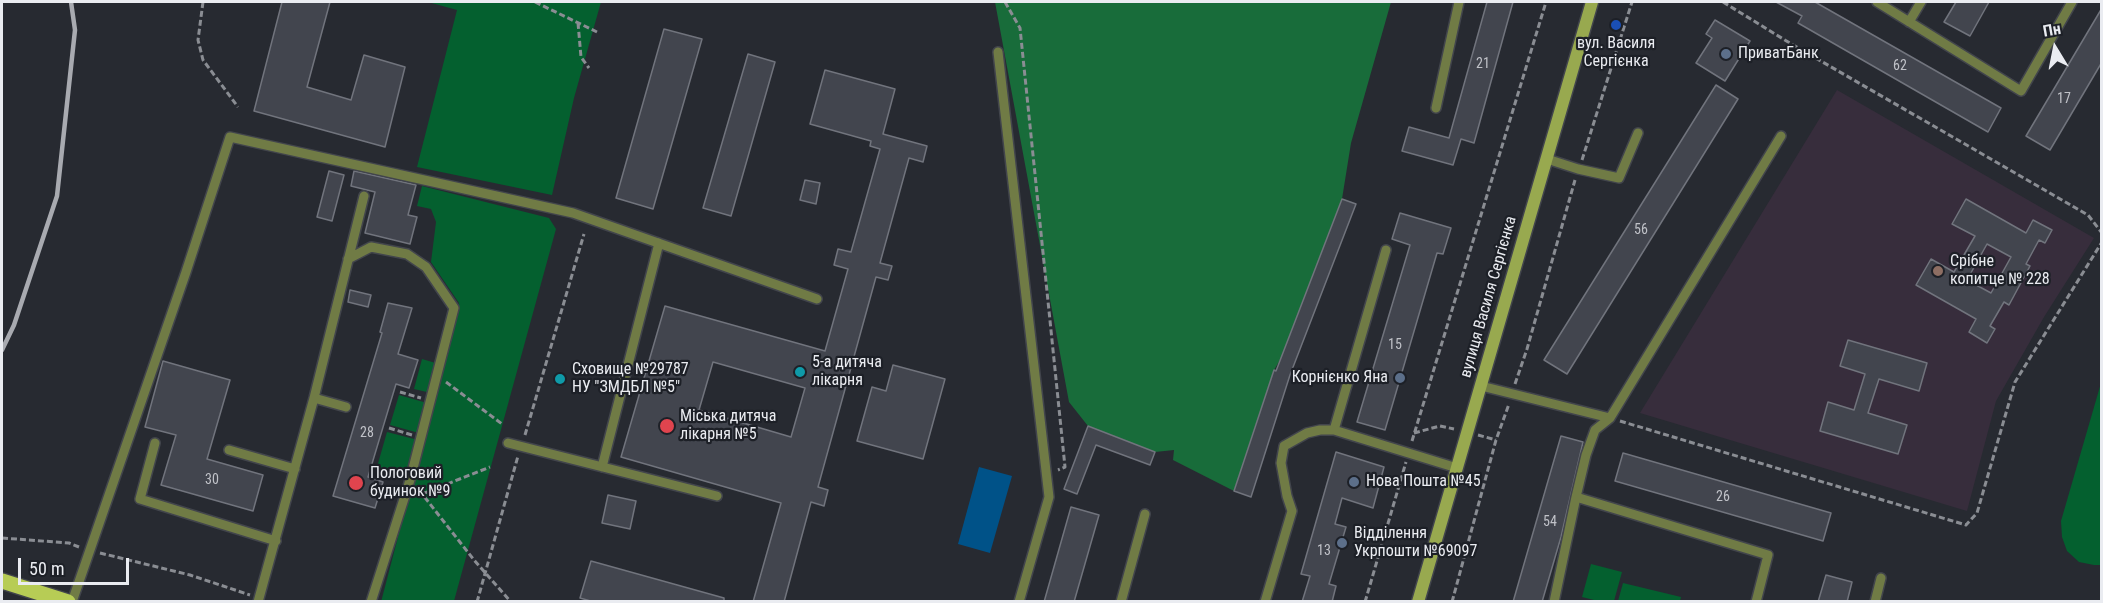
<!DOCTYPE html>
<html>
<head>
<meta charset="utf-8">
<style>
  body { margin:0 }
  #map { position:relative; width:2103px; height:603px; overflow:hidden; background:#272a31; font-family:"Roboto Condensed",sans-serif }
  canvas { display:block }
  .frame { position:absolute; inset:0; border:3px solid #eaecf1; pointer-events:none }
  .north { position:absolute; left:2025px; top:18px; width:60px; height:60px; -webkit-text-stroke:4px #1d2027; paint-order:stroke; rotate:350deg; font-size:16px; font-weight:700; line-height:24px; text-align:center; color:#eaecf1 }
  .north::after { content:''; display:block; margin:auto; width:21px; height:27px; background:#eaecf1; clip-path:polygon(50% 0,100% 100%,50% 72%,0 100%) }
  .scale { position:absolute; left:18px; top:558px; width:111px; height:27px; box-sizing:border-box; border:3px solid #eaecf1; border-top:0; padding-left:8px; font-size:18px; line-height:21px; white-space:nowrap; color:#eaecf1; -webkit-text-stroke:4px #1d2027; paint-order:stroke }
</style>
</head>
<body>
<div id="map">
<canvas width="2103" height="603"></canvas>
<div class="frame"></div>
<div class="north">Пн</div>
<div class="scale">50 m</div>
</div>
<script>
const ctx = document.querySelector('canvas').getContext('2d');
ctx.lineJoin = 'round';
function fillPath(path, color) { ctx.fillStyle = color; ctx.fill(path, 'evenodd'); }
const poly = rows => new Path2D(rows.map(r => 'M' + r).join(''));
function trace(path, color, width, dash) { ctx.strokeStyle = color; ctx.lineWidth = width; ctx.lineCap = dash ? 'butt' : 'round'; ctx.setLineDash(dash || []); ctx.stroke(path); }
function write(font, color, halo, rows, align = 'center') {
  ctx.font = font + ' "Roboto Condensed",sans-serif'; ctx.lineWidth = 4.5; ctx.setLineDash([]); ctx.textBaseline = 'middle'; ctx.strokeStyle = halo; ctx.fillStyle = color; for (const [text, x, y, turn = 0] of rows) {
    ctx.save(); ctx.translate(x, y); ctx.rotate((+turn || 0) * Math.PI / 180); ctx.textAlign = isNaN(turn) ? turn : align; if (halo) ctx.strokeText(text, 0, 0); ctx.fillText(text, 0, 0); ctx.restore();
  }
}
const education = poly([
  [1837,90,2094,238,2044,317,1996,401,1967,511,1640,413]
]);
const green = poly([
  [428,2,601,2,574,98,552,195,417,167,457,10],
  [422,186,549,218,556,229,454,601,381,602,459,303,431,262,436,222,431,209,417,206],
  [422,359,439,364,431,393,414,389],
  [2101,383,2102,565,2094,565,2079,562,2067,551,2062,537,2061,521],
  [399,395,427,403,419,433,390,425],
  [387,432,418,440,408,475,377,467],
  [1591,564,1622,572,1614,601,1598,601,1582,597],
  [1623,583,1681,597,1680,601,1618,601]
]);
const forest = poly([
  [995,2,1391,2,1351,143,1342,199,1283,355,1274,370,1234,491,1173,460,1174,450,1155,452,1088,426,1069,402]
]);
const water = poly([
  [979,467,1012,476,990,553,958,544]
]);
const building = poly([
  [282,2,330,2,307,87,351,100,364,55,405,67,385,147,254,111,282,2],
  [1487,2,1513,2,1474,143,1461,139,1453,165,1402,151,1409,127,1449,138,1487,2],
  [1776,2,1815,2,2001,108,1988,132,1798,23,1802,16,1776,2],
  [1956,2,1989,2,1970,36,1944,22,1956,2],
  [2102,8,2102,62,2050,150,2026,136,2102,8],
  [1715,20,1750,41,1725,81,1696,63,1712,38,1706,34,1715,20],
  [664,29,702,39,653,209,616,198,664,29],
  [748,54,775,62,731,216,703,208,748,54],
  [825,70,895,89,883,134,927,146,923,162,909,158,880,263,892,266,888,280,876,277,818,487,828,490,824,506,811,502,784,602,753,602,781,503,621,457,665,306,825,351,848,269,834,265,838,249,851,252,880,149,870,146,871,141,810,124,825,70],
  [713,362,805,388,791,437,699,410,713,362],
  [1716,85,1738,99,1567,374,1544,360,1716,85],
  [329,171,344,175,332,221,317,217,329,171],
  [354,171,416,185,408,215,417,217,410,244,365,233,375,192,351,186,354,171],
  [805,180,820,183,816,204,800,200,805,180],
  [1342,199,1356,204,1290,375,1251,497,1234,491,1274,370,1276,371,1342,199],
  [1966,199,2026,233,2033,220,2052,230,2045,243,2039,240,2026,264,2030,266,2009,305,2004,302,1990,326,1995,329,1987,343,1969,332,1976,319,1916,285,1931,259,1954,272,1975,236,1952,224,1966,199],
  [1987,244,2011,257,1991,293,1967,280,1987,244],
  [1400,213,1451,228,1443,254,1437,253,1385,430,1357,422,1410,245,1392,239,1400,213],
  [350,290,371,295,368,307,348,302,350,290],
  [388,303,412,308,398,354,418,360,409,388,396,384,368,477,383,482,375,508,333,496,382,333,380,332,388,303],
  [1848,340,1927,363,1919,391,1879,379,1868,413,1907,425,1898,454,1820,431,1828,402,1854,410,1865,374,1840,366,1848,340],
  [163,361,230,380,207,459,263,475,253,511,161,485,176,435,145,427,163,361],
  [893,365,945,379,923,459,857,441,872,387,886,391,893,365],
  [1088,426,1155,452,1150,465,1096,445,1077,494,1064,489,1088,426],
  [1561,436,1583,442,1561,537,1542,602,1513,602,1561,436],
  [1336,452,1384,467,1373,508,1342,498,1335,524,1346,527,1329,584,1336,586,1332,602,1302,602,1310,576,1301,574,1336,452],
  [1623,453,1831,513,1823,541,1615,481,1623,453],
  [608,495,636,501,630,529,602,523,608,495],
  [1071,507,1099,515,1074,602,1044,602,1071,507],
  [591,561,724,598,724,602,594,602,580,598,591,561],
  [1826,575,1852,582,1847,602,1818,602,1826,575]
]);
const path = poly([
  [203,2,198,40,203,60,238,107],
  [535,2,597,32],
  [1005,2,1020,28,1065,467,1058,470],
  [1723,2,1793,45,2088,215,2102,233],
  [578,23,581,57,589,68],
  [1582,160,1632,2],
  [446,382,502,424],
  [1515,384,1527,349,1575,180],
  [400,392,421,398],
  [1620,421,1966,525,1977,513,2015,382,2102,242],
  [389,428,412,435],
  [1414,433,1440,426,1454,429],
  [525,435,584,234],
  [1478,435,1496,440],
  [1412,441,1546,2],
  [375,471,399,477],
  [419,490,474,560,511,602],
  [422,494,490,467],
  [2,538,69,543,79,547],
  [100,553,190,575,250,595],
  [477,602,518,456],
  [1365,602,1406,462],
  [1452,602,1496,440,1509,404]
]);
const service = poly([
  [1877,2,2021,91,2072,2],
  [1909,22,1921,2],
  [998,52,1049,497,1019,602],
  [1436,108,1459,2],
  [1547,159,1578,169,1619,178,1638,133],
  [1386,250,1334,430,1457,468],
  [348,259,371,247,407,254,426,267,454,308,410,480,371,602],
  [1481,386,1610,418,1781,136],
  [314,398,346,407],
  [155,443,140,499,276,541],
  [508,443,717,496],
  [229,450,295,469],
  [602,467,659,243],
  [1576,497,1586,455,1595,430,1610,418],
  [72,602,186,272,230,137,573,213,817,299],
  [258,602,314,398,364,196],
  [1121,602,1145,514],
  [1265,602,1292,511,1287,496,1281,463,1284,446,1307,433,1320,430,1334,430],
  [1554,602,1576,497,1768,555,1756,602],
  [1875,602,1881,578]
]);
const secondary = poly([
  [1418,602,1592,2]
]);
const primary = poly([
  [2,581,68,602]
]);
const rail = poly([
  [2,350,14,325,57,196,75,30,71,2]
]);
const markers = [
  [1616,25,6,"#1a4fb4"],
  [1726,54,6,"#5c6f8a"],
  [1938,271,6,"#8d6e63"],
  [800,372,6,"#0f9aa8"],
  [1400,378,6,"#5c6f8a"],
  [560,379,6,"#0f9aa8"],
  [667,426,8,"#e0444e"],
  [1354,482,6,"#5c6f8a"],
  [356,483,8,"#e0444e"],
  [1342,543,6,"#5c6f8a"]
];
const numberNames = [
  ["21",1483,64],
  ["62",1900,66],
  ["17",2064,99],
  ["56",1641,230],
  ["15",1395,345],
  ["28",367,433],
  ["30",212,480],
  ["26",1723,497],
  ["54",1550,522],
  ["13",1324,551]
];
const poiNames = [
  ["вул. Василя",1616,44,"center"],
  ["Сергієнка",1616,62,"center"],
  ["ПриватБанк",1738,54],
  ["Срібне",1950,262],
  ["копитце № 228",1950,280],
  ["5-а дитяча",812,363],
  ["лікарня",812,381],
  ["Сховище №29787",572,370],
  ["НУ \"ЗМДБЛ №5\"",572,388],
  ["Корнієнко Яна",1388,378,"right"],
  ["Міська дитяча",680,417],
  ["лікарня №5",680,435],
  ["Пологовий",370,474],
  ["будинок №9",370,492],
  ["Нова Пошта №45",1366,482],
  ["Відділення",1354,534],
  ["Укрпошти №69097",1354,552]
];
const streetNames = [
  ["вулиця Василя Сергієнка",1489,297,-74]
];
fillPath(education, '#372d3c');
fillPath(green, '#04602f');
fillPath(forest, '#186c3a');
fillPath(water, '#005288');
fillPath(building, '#42454e');
trace(building, '#71747d', 1.5);
trace(service, '#42454c', 12);
trace(secondary, '#42454c', 15);
trace(primary, '#42454c', 18);
trace(path, '#8a8d93', 3, [6, 3]);
trace(service, '#707b45', 9);
trace(secondary, '#98a94f', 12);
trace(primary, '#b7cc55', 15);
trace(rail, '#a8aab0', 4.5);
for (const [x, y, r, color] of markers) { const dot = new Path2D(); dot.arc(x, y, r, 0, 2 * Math.PI); ctx.fillStyle = color; ctx.fill(dot); trace(dot, '#1d2027', 2); }
write('14px', '#c0c2c8', null, numberNames);
write('16px', '#eaecf1', '#1d2027', poiNames, 'left');
write('16px', '#eaecf1', '#1d2027', streetNames);
</script>
</body>
</html>
